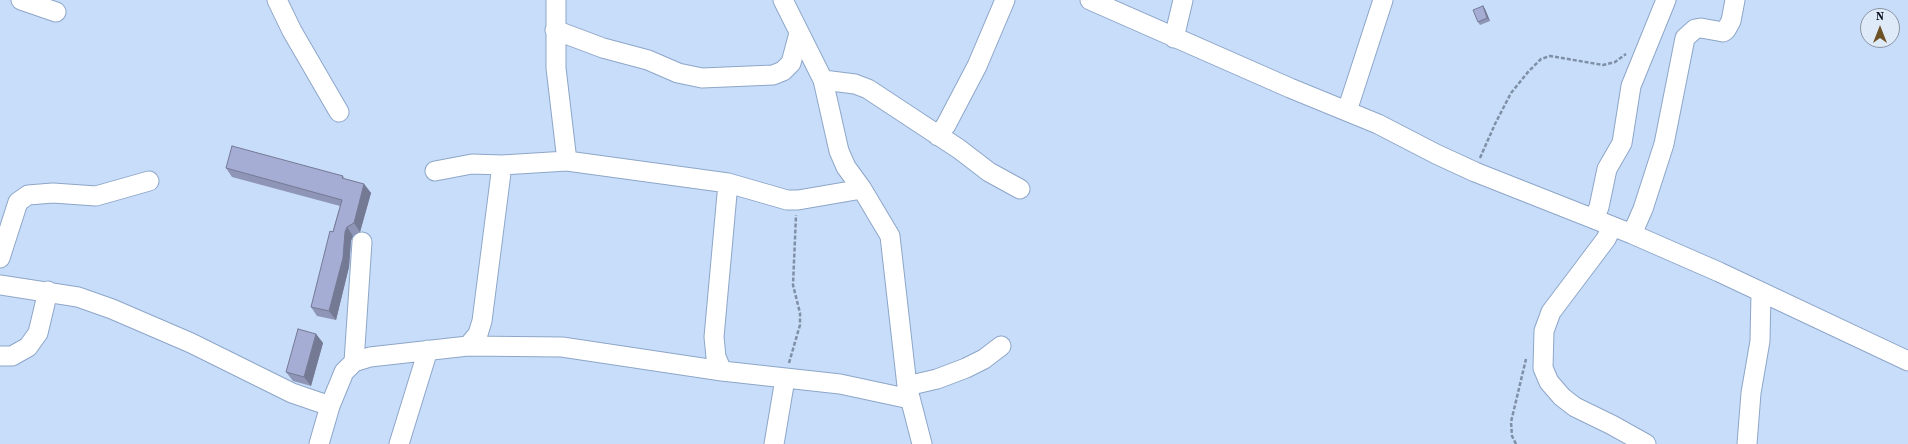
<!DOCTYPE html>
<html>
<head>
<meta charset="utf-8">
<style>
  body { margin:0 }
  #map { position:relative; width:1908px; height:444px; overflow:hidden; background:#c8ddfa; font-family:"Source Serif 4",serif }
  canvas { display:block }
  .north { position:absolute; left:1860px; top:8px; width:40px; height:40px; box-sizing:border-box; background:#dfeaf8; border:1px solid #8994a1; border-radius:50%; rotate:0deg; font-size:11px; font-weight:700; line-height:16px; text-align:center; color:#09121e }
  .north::after { content:''; display:block; margin:auto; width:14px; height:18px; background:#6e5125; clip-path:polygon(50% 0,100% 100%,50% 72%,0 100%) }
</style>
</head>
<body>
<div id="map">
<canvas width="1908" height="444"></canvas>
<div class="north">N</div>
</div>
<script>
const ctx = document.querySelector('canvas').getContext('2d');
ctx.lineJoin = 'round';
const poly = rows => new Path2D(rows.map(r => 'M' + r).join(''));
function trace(path, color, width, dash) { ctx.strokeStyle = color; ctx.lineWidth = width; ctx.lineCap = dash ? 'butt' : 'round'; ctx.setLineDash(dash || []); ctx.stroke(path); }
function fillPath(path, color) { ctx.fillStyle = color; ctx.fill(path, 'evenodd'); }
const path = poly([
  [1480,158,1495,124,1511,93,1528,72,1541,59,1550,56,1603,65,1615,62,1626,54],
  [789,363,800,325,800,313,793,285,796,215],
  [1516,444,1512,436,1511,422,1526,359]
]);
const minor = poly([
  [21,0,56,12],
  [277,0,292,31,339,112],
  [556,0,556,68,567,161],
  [783,0,823,80,839,151,846,167,862,189,890,236,907,386,922,444],
  [1090,0,1290,88,1378,124,1436,154,1475,172,1632,234,1719,272,1908,361],
  [555,30,603,48,648,60,678,73,702,78,773,75,783,71,791,63,799,33],
  [1174,38,1183,0],
  [823,80,855,84,868,89,959,149,989,172,1020,189],
  [1347,111,1383,0],
  [938,136,946,125,977,66,1005,0],
  [435,171,472,164,502,165,567,161,728,183,787,200,798,200,862,189],
  [1594,219,1599,207,1607,169,1622,143,1631,86,1666,0],
  [1612,227,1606,239,1551,312,1544,331,1543,368,1549,382,1562,397,1575,407,1612,425,1646,444],
  [1632,234,1643,209,1664,144,1685,38,1695,29,1701,28,1723,32,1726,30,1731,21,1735,0],
  [0,258,18,202,28,195,53,193,96,196,149,181],
  [0,285,78,297,112,309,191,343,292,393,330,406],
  [468,346,478,334,482,321,502,165],
  [0,356,12,356,28,347,38,333,48,291],
  [354,362,362,242],
  [722,371,716,357,714,337,728,183],
  [907,386,937,379,966,368,984,359,1001,346],
  [319,444,330,406,344,372,354,362,370,357,468,346,562,347,722,371,840,384,910,399],
  [399,444,428,350],
  [774,444,785,379],
  [1747,444,1751,393,1760,341,1761,293]
]);
const wall = poly([
  [1483,6,1485,9,1490,21,1480,25,1478,22],
  [226,168,343,176,344,179,364,184,371,193,360,232,353,236,351,241,349,267,336,320,317,316,311,307,340,206,232,177],
  [316,334,323,343,311,386,293,381,286,372]
]);
const shadedWall = poly([
  [1483,6,1485,9,1490,21,1487,18],
  [364,184,371,193,360,232,354,223],
  [347,227,353,236,351,241,349,267,336,320,329,311,345,232],
  [316,334,323,343,311,386,304,377]
]);
const building = poly([
  [1483,6,1487,18,1478,22,1473,10,1483,6],
  [232,146,343,176,342,178,364,184,354,223,347,227,345,232,343,258,329,311,311,307,330,231,333,232,342,200,226,168,232,146],
  [298,329,316,334,304,377,286,372,298,329]
]);
trace(minor, '#8da6c8', 21);
trace(path, '#7f90a6', 2.5, [4, 2]);
trace(minor, '#fff', 19);
fillPath(wall, '#8e95b6');
fillPath(shadedWall, '#747994');
fillPath(building, '#a5add4');
trace(building, '#747994', 1);
</script>
</body>
</html>
